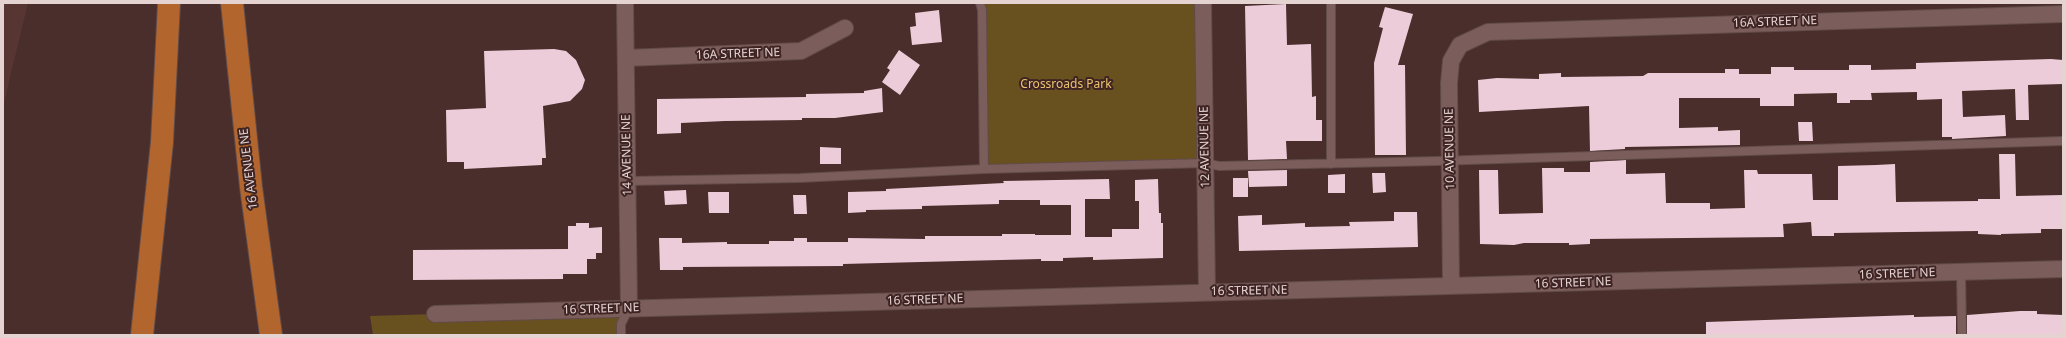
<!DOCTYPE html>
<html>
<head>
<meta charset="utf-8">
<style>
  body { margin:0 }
  #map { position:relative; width:2066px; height:338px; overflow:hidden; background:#492e2c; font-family:"Noto Sans",sans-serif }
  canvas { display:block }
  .frame { position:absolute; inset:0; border:4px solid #e5d3d2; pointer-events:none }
</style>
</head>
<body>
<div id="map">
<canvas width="2066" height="338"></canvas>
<div class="frame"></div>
</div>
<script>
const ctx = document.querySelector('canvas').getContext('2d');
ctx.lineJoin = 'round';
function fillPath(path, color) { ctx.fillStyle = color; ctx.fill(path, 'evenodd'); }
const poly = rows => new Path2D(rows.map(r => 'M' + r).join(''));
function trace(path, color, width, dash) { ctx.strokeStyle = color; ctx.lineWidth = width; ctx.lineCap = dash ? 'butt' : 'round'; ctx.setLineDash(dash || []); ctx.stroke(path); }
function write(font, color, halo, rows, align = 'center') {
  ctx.font = font + ' "Noto Sans",sans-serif'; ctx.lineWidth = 4; ctx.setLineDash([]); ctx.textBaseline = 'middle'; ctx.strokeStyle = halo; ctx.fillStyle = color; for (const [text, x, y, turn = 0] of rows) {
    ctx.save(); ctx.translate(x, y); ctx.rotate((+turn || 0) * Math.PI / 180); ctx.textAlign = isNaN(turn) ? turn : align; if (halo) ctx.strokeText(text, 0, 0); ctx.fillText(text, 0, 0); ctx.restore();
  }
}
const built = poly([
  [3,3,28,3,3,107]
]);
const green = poly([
  [980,3,1203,3,1206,163,984,169],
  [629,308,621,335,373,335,370,316]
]);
const building = poly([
  [1286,4,1287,45,1311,44,1312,97,1316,96,1316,120,1322,120,1322,141,1286,141,1287,159,1248,160,1245,6],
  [1385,7,1413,14,1398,65,1405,65,1406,155,1375,155,1374,63,1383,28,1379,27],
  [939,10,942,42,912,45,910,27,916,26,915,13],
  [554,49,566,51,576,60,585,80,582,89,570,101,543,106,546,158,542,158,542,165,464,169,464,162,447,162,446,110,486,108,484,51],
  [899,50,920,65,900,95,882,82,890,70,887,68],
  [2051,59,2063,60,2063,84,2028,85,2029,120,2016,120,2015,89,1962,91,1963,117,2005,115,2006,136,1952,139,1952,137,1942,137,1942,99,1917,100,1917,92,1871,93,1872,100,1850,100,1850,103,1837,103,1837,93,1794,94,1794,106,1760,106,1760,98,1679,98,1679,128,1718,127,1718,131,1740,130,1740,145,1625,147,1625,149,1590,151,1589,106,1479,112,1478,80,1497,78,1539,79,1539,74,1561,73,1561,77,1643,76,1648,73,1725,73,1725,69,1739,69,1739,74,1771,74,1771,67,1794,67,1794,70,1849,70,1849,65,1871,65,1871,70,1916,69,1916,63],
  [882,88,883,112,835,118,802,118,802,120,725,121,681,123,681,133,657,134,657,99,806,97,806,94,864,93,864,91],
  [1798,122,1812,122,1813,141,1799,141],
  [820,147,841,148,841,164,820,164],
  [1999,154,2015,154,2016,196,2063,195,2063,229,2041,229,2041,233,2001,234,2001,235,1978,234,1978,231,1834,233,1834,236,1812,236,1811,222,1783,224,1784,237,1590,239,1590,244,1569,245,1569,243,1524,243,1514,245,1480,244,1479,170,1498,170,1499,214,1543,213,1542,168,1564,168,1564,172,1590,172,1590,162,1626,160,1626,174,1665,173,1666,203,1710,203,1710,209,1745,208,1744,170,1757,170,1758,174,1812,174,1813,200,1838,200,1838,166,1876,165,1895,164,1896,202,1978,201,1978,199,2000,199],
  [1287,170,1287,186,1249,187,1248,171],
  [1372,173,1385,173,1386,192,1373,193],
  [1345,174,1345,193,1328,193,1328,175],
  [1233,178,1248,178,1248,197,1233,197],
  [1109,179,1110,199,1085,199,1085,237,1112,237,1112,229,1139,229,1139,201,1135,201,1135,180,1158,179,1159,213,1161,213,1161,223,1163,223,1163,258,1093,260,1093,257,1063,258,1063,261,1041,261,1041,259,921,262,843,264,843,266,683,267,683,270,660,270,659,238,682,238,682,243,727,242,727,244,769,244,769,241,794,241,794,238,807,238,807,242,848,242,848,238,925,239,925,236,1002,236,1002,234,1035,234,1035,235,1071,235,1071,205,1040,205,1040,200,999,200,999,204,922,206,922,209,866,210,866,212,848,213,848,192,886,191,886,189,1004,183,1003,181],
  [686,190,687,204,665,205,664,191],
  [708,192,729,192,729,213,709,213],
  [793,195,806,195,807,214,794,214],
  [1394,212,1417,212,1418,247,1239,251,1238,216,1262,215,1262,225,1305,223,1305,227,1350,226,1349,222,1394,221],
  [576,223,589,223,589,228,602,227,602,253,596,253,596,259,587,259,587,274,563,274,563,279,413,280,413,250,568,249,568,226,576,226],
  [2020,311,2037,311,2037,314,2063,315,2063,335,1967,335,1967,315],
  [1914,315,1914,317,1956,316,1956,335,1706,335,1706,322]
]);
const service = poly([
  [980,3,982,10,984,169],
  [1331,3,1331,164],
  [628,181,800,178,984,169,1206,163,1219,166,1437,161,2063,141],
  [1961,272,1962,335],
  [621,335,621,324,629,308]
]);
const minor = poly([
  [625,3,629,308],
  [1203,3,1207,292],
  [626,58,801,51,845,28],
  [1451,286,1449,83,1451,61,1460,45,1488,32,2063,14],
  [435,314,2063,269]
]);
const trunk = poly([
  [232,3,251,187,271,335],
  [142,335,162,142,169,3]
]);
const streetNames = [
  ["16A STREET NE",1775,22,-2],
  ["16A STREET NE",738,54,-2],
  ["12 AVENUE NE",1205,147,-91],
  ["10 AVENUE NE",1450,149,-91],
  ["14 AVENUE NE",627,155,-91],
  ["16 AVENUE NE",249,169,-97],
  ["16 STREET NE",1897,274,-2],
  ["16 STREET NE",1573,283,-2],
  ["16 STREET NE",1249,291,-1],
  ["16 STREET NE",925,300,-2],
  ["16 STREET NE",601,309,-2]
];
const parkNames = [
  ["Crossroads Park",1066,85]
];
fillPath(built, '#573533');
fillPath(green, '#68511f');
fillPath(building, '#ecccd9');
trace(service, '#614b49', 10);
trace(minor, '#614b49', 18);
trace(trunk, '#614b49', 24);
trace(service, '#7b5d5b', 8);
trace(minor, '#7b5d5b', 16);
trace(trunk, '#b2662e', 22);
write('12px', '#e5d3d2', '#3e2423', streetNames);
write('12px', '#ecc46f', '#3e2423', parkNames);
</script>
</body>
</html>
